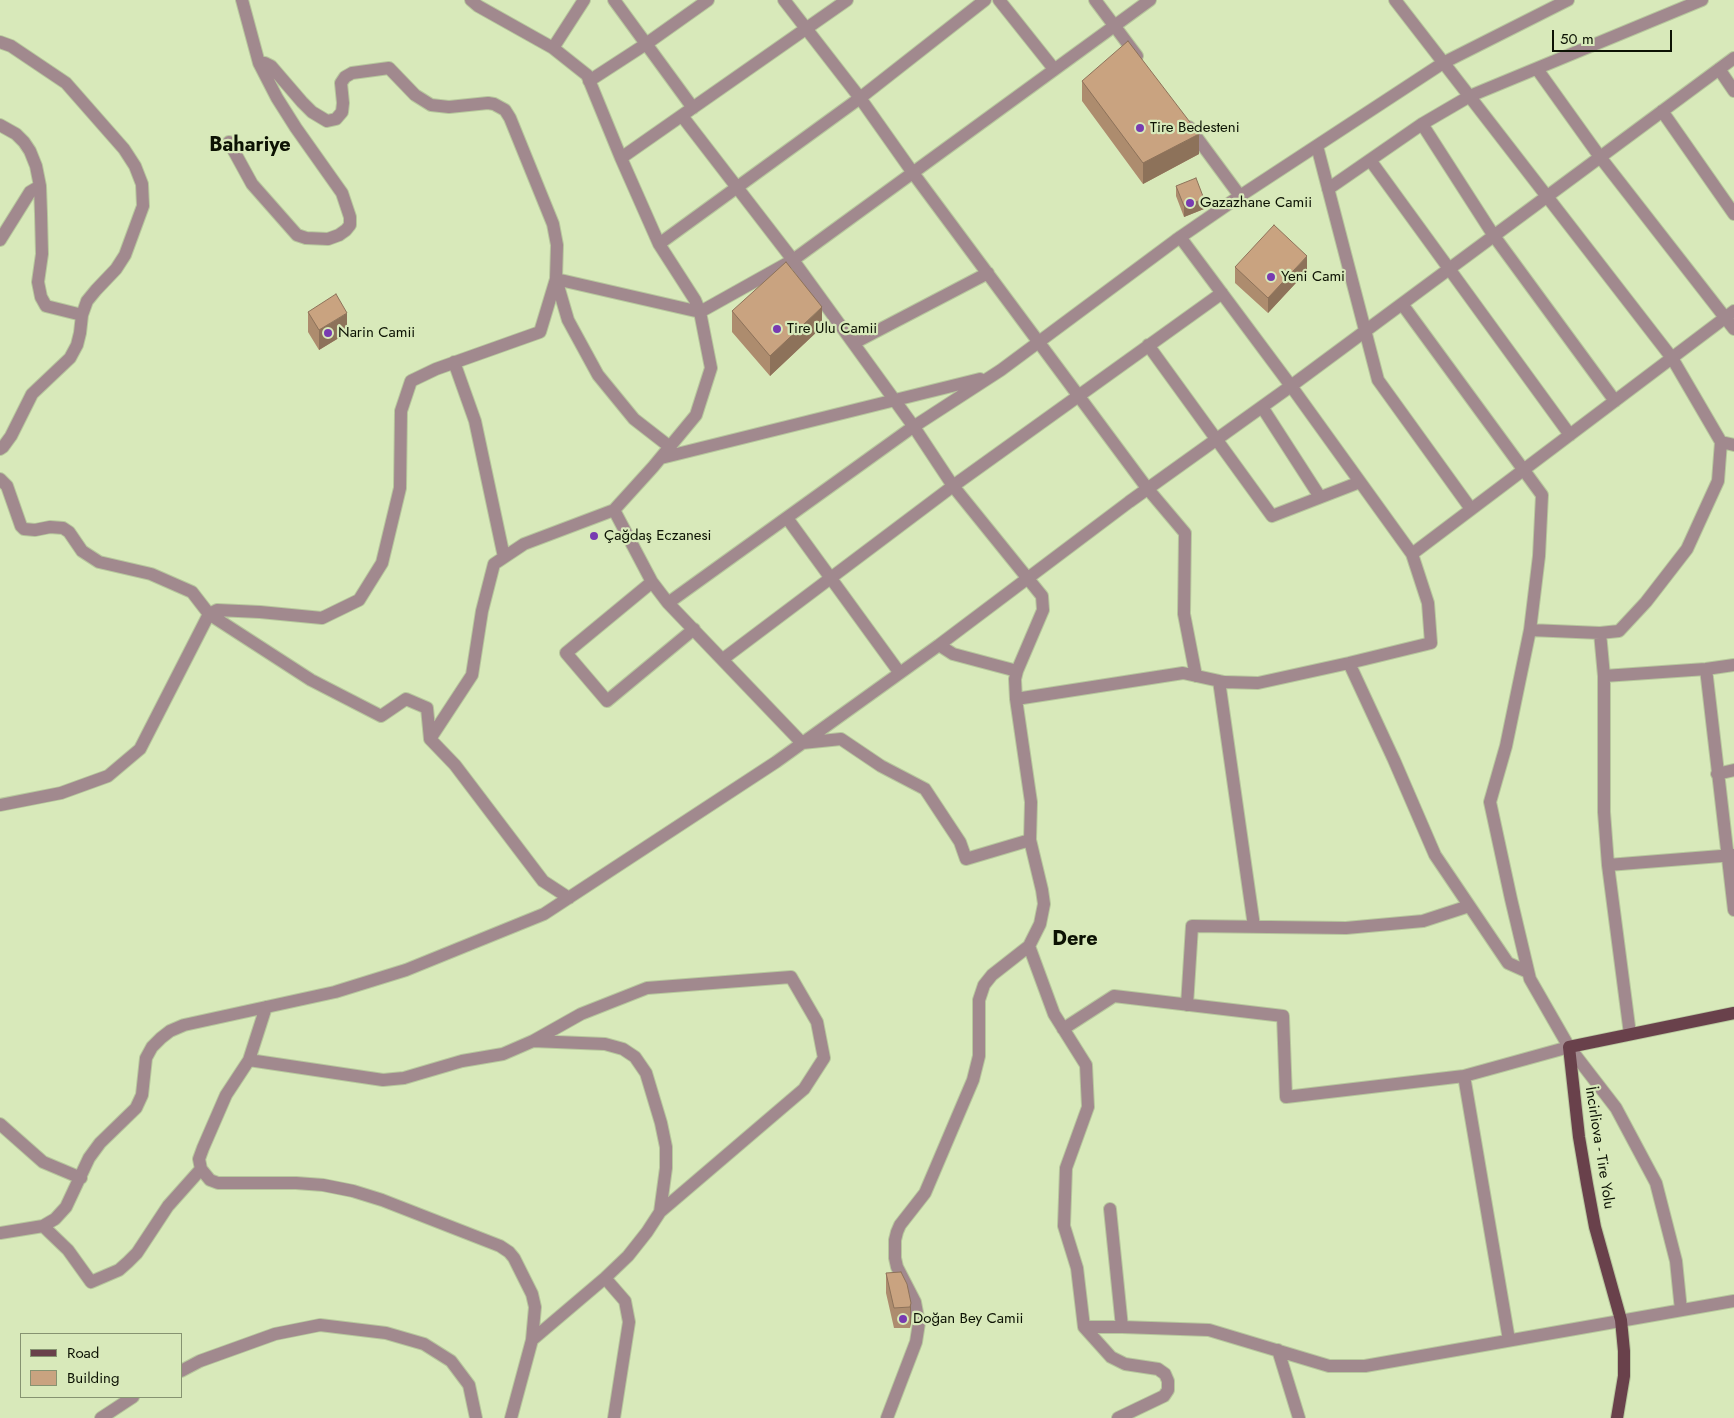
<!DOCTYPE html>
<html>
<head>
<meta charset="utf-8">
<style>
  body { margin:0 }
  #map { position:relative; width:1734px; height:1418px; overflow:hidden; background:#d8e9ba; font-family:Jost,sans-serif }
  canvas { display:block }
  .legend { position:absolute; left:20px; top:1333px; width:162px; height:65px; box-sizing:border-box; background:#d8e9ba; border:1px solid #869371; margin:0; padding:6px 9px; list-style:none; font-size:15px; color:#0c1203 }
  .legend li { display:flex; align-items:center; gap:10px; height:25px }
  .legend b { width:25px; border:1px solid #869371 }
  .scale { position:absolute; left:1552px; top:30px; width:120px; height:22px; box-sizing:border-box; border:2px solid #0c1203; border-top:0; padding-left:6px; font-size:15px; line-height:18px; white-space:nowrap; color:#0c1203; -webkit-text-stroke:4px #d8e9ba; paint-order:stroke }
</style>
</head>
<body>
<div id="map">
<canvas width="1734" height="1418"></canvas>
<ul class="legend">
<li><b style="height:6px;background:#69414b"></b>Road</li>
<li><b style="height:14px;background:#c9a380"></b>Building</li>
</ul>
<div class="scale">50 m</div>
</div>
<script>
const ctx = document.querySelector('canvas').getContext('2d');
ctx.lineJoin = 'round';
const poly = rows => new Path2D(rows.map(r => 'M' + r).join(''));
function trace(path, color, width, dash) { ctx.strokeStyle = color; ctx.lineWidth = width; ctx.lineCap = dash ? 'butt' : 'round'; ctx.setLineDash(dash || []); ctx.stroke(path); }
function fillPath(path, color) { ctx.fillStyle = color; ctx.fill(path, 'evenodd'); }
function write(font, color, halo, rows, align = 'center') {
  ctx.font = font + ' Jost,sans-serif'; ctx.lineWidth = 4.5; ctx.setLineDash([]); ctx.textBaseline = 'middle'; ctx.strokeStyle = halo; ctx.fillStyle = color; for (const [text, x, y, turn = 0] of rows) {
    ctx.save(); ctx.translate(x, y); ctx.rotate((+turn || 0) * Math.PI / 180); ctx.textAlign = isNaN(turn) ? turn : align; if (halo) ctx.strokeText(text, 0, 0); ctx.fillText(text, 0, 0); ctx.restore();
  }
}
const minor = poly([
  [614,0,693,108],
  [784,0,860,98,913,173,1147,488,1185,533,1184,614,1196,676],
  [999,0,1054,69],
  [1095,0,1137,56],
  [1395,0,1672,358,1721,442,1718,481,1687,549,1646,602,1619,631,1600,633,1530,630],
  [0,42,11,46,66,83,124,149,135,166,142,184,143,206,125,255,116,269,96,290,87,301,82,315,80,333,77,345,70,358,32,394,11,436,3,447,0,449],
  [553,48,584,0],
  [259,63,265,63,271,66,302,102,312,112,327,121,336,119,342,112,343,103,341,83,345,77,352,73,389,68,415,95,431,105,449,107,488,103,494,104,505,110,510,118,553,224,557,245,556,279,568,320,598,375,634,419,670,447],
  [1537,69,1600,157,1734,329],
  [1719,69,1734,91],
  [589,81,646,44,708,0],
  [1662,111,1734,214],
  [682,116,793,260,914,427,953,486,1042,596,1043,610,1017,671,1015,679,1016,699,1031,802,1030,840],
  [1422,124,1494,236,1615,401],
  [0,125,16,134,24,142,30,151,36,166,40,186,41,214,42,254,38,282,41,297,46,306,82,315],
  [1189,127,1240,196],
  [229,142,252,184,297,235,306,238,328,239,339,235,346,230,350,225,350,217,342,193,296,128,277,98,259,63,242,0],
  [1317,146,1378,380,1471,509],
  [621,158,847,0],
  [1370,160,1570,435],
  [1328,189,1422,124,1470,96,1702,0],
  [0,240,30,192,40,186],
  [659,244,860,98,985,0],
  [1402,304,1542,495,1539,556,1530,630,1506,746,1490,802,1511,899,1530,979,1569,1047,1616,1108,1656,1183,1676,1261,1681,1310],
  [854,343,988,273],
  [1148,345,1272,516,1360,482],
  [454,362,475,421,504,557],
  [1262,407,1320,497],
  [1721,442,1734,445],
  [661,458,980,379],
  [0,479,7,486,21,526,24,529,35,530,50,527,63,528,69,532,82,551,99,562,151,574,192,592,209,614,311,680,381,716,406,699,427,708,430,739,455,765,543,881,569,898],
  [614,510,652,582,668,603,802,743,841,739,881,766,925,789,960,842,966,859,1030,840,1042,890,1044,904,1040,924,1029,946,1054,1014,1086,1065,1088,1107,1066,1168,1064,1226,1077,1268,1084,1327,1111,1357,1125,1364,1158,1369,1165,1374,1168,1381,1168,1390,1164,1396,1118,1418],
  [787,518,899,672],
  [1412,554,1734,311],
  [652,582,566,653,607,701,694,629],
  [668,603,910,429,1001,370,1176,240,1240,196,1443,63,1568,0],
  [1600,633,1604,676,1604,812,1608,865,1630,1034],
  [939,645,953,654,1017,671],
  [723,659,953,486,1222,293],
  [1349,663,1394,760,1435,855,1508,963,1528,972],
  [1706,669,1734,910],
  [1604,676,1706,669,1734,665],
  [1219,681,1254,926],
  [1016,699,1183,673,1224,682,1258,683,1349,663,1431,643,1428,603,1412,554,1291,386,1180,237],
  [430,739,472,675,482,611,494,564,524,544,614,510,653,467,696,415,711,368,700,312,695,300,659,244,621,158,587,75,553,48,478,6,471,0],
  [1717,774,1734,770],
  [0,805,61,793,108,776,140,749,209,614,217,610,260,612,322,618,359,600,382,563,400,488,401,411,411,381,436,369,540,332,556,279,700,312,793,260,1150,0],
  [1608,865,1734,855],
  [1187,1005,1192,926,1346,928,1423,921,1469,906],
  [266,1007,249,1060,226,1095,203,1148,199,1159,201,1169,210,1180,218,1183,296,1183,323,1185,353,1191,382,1200,500,1246,509,1252,514,1258,532,1294,535,1307,532,1340,511,1418],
  [1063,1029,1114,996,1283,1016,1286,1097,1464,1076,1569,1047],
  [249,1060,383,1080,404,1078,462,1061,503,1054,533,1041,581,1014,647,988,791,977,817,1022,824,1058,804,1089,660,1212],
  [1464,1076,1509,1340],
  [0,1124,43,1162,81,1178],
  [1110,1209,1122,1327],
  [43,1226,68,1250,91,1282,119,1270,128,1262,137,1253,168,1206,201,1169],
  [0,1233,43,1226,55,1219,66,1207,89,1158,100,1143,136,1108,142,1095,146,1058,152,1047,161,1038,170,1031,184,1025,335,992,406,970,544,914,776,762,939,645,1129,502,1291,386,1734,58],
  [605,1278,625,1301,629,1322,614,1418],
  [1084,1327,1122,1327,1209,1330,1329,1366,1365,1366,1734,1301],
  [532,1340,605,1278,628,1256,647,1232,660,1212,666,1168,666,1147,661,1123,646,1073,635,1057,623,1049,605,1044,533,1041],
  [1278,1350,1299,1418],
  [181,1371,200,1361,275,1334,320,1325,386,1333,424,1344,451,1361,469,1385,476,1418],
  [101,1418,133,1397],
  [887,1418,916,1342,919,1323,915,1302,897,1267,895,1258,895,1240,897,1232,900,1225,925,1193,973,1080,979,1056,979,1000,984,985,992,975,1029,946]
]);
const major = poly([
  [1617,1418,1624,1376,1624,1351,1621,1320,1595,1227,1587,1184,1579,1137,1569,1047,1734,1013]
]);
const wall = poly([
  [1082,81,1199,154,1143,184,1082,101],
  [1176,186,1204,209,1184,217,1176,196],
  [1235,267,1307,271,1268,313,1235,283],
  [732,311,822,327,770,376,732,332],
  [308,312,347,333,319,350,308,332],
  [886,1273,911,1303,910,1328,894,1328,886,1293]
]);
const shadedWall = poly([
  [1199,134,1199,154,1143,184,1143,163],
  [1204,199,1204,209,1184,217,1184,206],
  [1307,256,1307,271,1268,313,1268,298],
  [822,307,822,327,770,376,770,356],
  [347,313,347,333,319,350,319,330],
  [911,1303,911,1323,910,1328,910,1307]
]);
const building = poly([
  [1128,41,1199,134,1143,163,1082,81,1128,41],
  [1196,178,1204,199,1184,206,1176,186,1196,178],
  [1274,225,1307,256,1268,298,1235,267,1274,225],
  [786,262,822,307,770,356,732,311,786,262],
  [336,294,347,313,319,330,308,312,336,294],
  [901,1272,907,1284,911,1303,910,1307,894,1308,886,1273,901,1272]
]);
const markers = [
  [1140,128,5,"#783bb1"],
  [1190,203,5,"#783bb1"],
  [1271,277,5,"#783bb1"],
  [777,329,5,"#783bb1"],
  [328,333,5,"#783bb1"],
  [594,536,5,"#783bb1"],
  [903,1319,5,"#783bb1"]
];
const poiNames = [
  ["Tire Bedesteni",1150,128],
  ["Gazazhane Camii",1200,203],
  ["Yeni Cami",1281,277],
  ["Tire Ulu Camii",787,329],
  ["Narin Camii",338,333],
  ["Çağdaş Eczanesi",604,536],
  ["Doğan Bey Camii",913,1319]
];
const streetNames = [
  ["İncirliova - Tire Yolu",1599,1148,81]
];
const districtNames = [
  ["Bahariye",250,146],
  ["Dere",1075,940]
];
trace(minor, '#b7c79d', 14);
trace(major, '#b7c79d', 14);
trace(minor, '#a1898e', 12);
trace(major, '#69414b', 12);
fillPath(wall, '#ad8c6e');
fillPath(shadedWall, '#8d725a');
fillPath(building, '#c9a380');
trace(building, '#8d725a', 1);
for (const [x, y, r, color] of markers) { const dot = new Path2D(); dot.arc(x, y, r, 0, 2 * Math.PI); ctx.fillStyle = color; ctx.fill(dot); trace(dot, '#d8e9ba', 2); }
write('15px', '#0c1203', '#d8e9ba', poiNames, 'left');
write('15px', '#0c1203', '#d8e9ba', streetNames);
write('bold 20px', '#0c1203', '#d8e9ba', districtNames);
</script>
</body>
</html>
